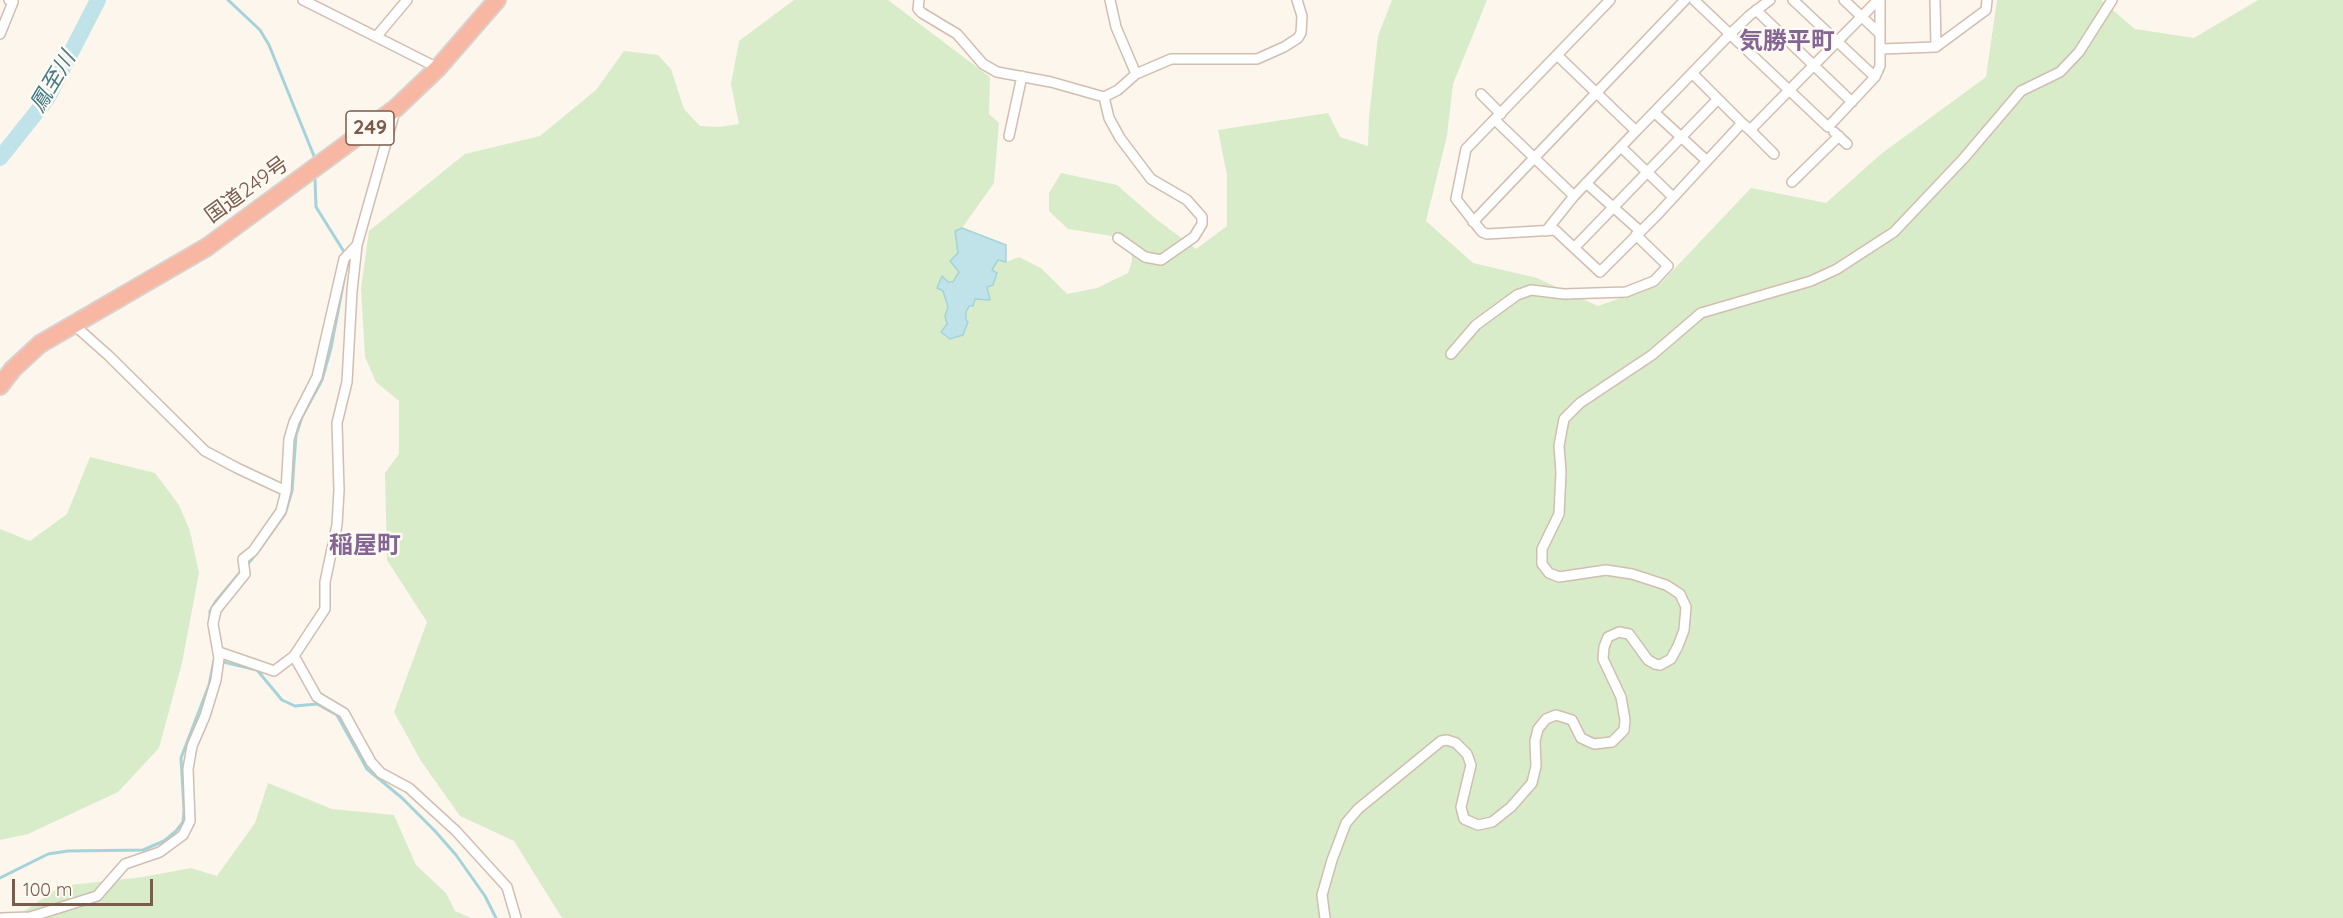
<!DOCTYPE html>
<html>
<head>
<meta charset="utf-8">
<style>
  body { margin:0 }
  #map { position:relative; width:2343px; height:918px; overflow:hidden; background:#fdf6ec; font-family:Quicksand,sans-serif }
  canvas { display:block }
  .scale { position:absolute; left:12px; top:879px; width:141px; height:27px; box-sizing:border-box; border:3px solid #7a5c4d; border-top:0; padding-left:8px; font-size:18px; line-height:21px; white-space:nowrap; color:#7a5c4d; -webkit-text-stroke:4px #fffaf3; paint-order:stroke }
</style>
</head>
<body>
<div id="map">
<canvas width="2343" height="918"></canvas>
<div class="scale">100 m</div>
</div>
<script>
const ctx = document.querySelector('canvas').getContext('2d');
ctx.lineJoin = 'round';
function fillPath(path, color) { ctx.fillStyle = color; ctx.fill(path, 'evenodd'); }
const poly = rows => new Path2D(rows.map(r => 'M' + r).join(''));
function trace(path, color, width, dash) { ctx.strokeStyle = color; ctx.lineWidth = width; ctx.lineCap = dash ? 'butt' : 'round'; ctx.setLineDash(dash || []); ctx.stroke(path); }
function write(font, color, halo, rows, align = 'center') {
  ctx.font = font + ' Quicksand,"Noto Sans JP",sans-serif'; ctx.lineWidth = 5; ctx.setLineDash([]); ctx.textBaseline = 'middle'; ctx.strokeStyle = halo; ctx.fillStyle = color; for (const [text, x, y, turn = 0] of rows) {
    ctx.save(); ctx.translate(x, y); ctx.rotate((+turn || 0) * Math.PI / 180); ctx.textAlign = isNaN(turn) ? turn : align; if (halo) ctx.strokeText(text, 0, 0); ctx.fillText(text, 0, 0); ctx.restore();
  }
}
const green = poly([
  [794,0,888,0,990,77,989,114,999,123,994,183,962,228,955,231,958,253,956,265,959,272,954,282,948,282,942,277,943,291,948,307,945,316,954,339,963,335,968,322,966,320,966,312,969,306,975,299,984,299,992,271,998,260,1006,262,1019,257,1041,268,1067,294,1097,288,1128,273,1132,261,1131,239,1068,229,1049,211,1049,193,1061,173,1117,185,1156,219,1196,249,1227,226,1227,175,1218,130,1328,113,1340,137,1368,146,1369,117,1378,36,1392,0,1487,0,1453,84,1447,136,1426,221,1473,263,1537,278,1598,306,1660,284,1751,188,1826,203,1881,154,1986,77,1997,0,2101,0,2135,29,2194,38,2258,0,2343,0,2343,918,562,918,514,841,460,816,421,761,394,712,427,622,387,560,385,473,399,454,399,401,376,382,365,357,361,288,369,231,465,154,540,136,596,90,624,51,658,55,671,69,684,109,700,126,719,127,739,124,731,84,739,41],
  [90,457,155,473,179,505,190,531,199,573,182,663,159,748,118,792,28,834,0,840,0,529,30,541,67,514],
  [268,783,332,809,394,815,416,865,446,893,455,911,471,918,14,918,61,886,143,877,191,868,217,876,255,823]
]);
const water = poly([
  [962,228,1006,245,1006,262,998,260,992,270,997,273,993,285,987,287,990,300,975,299,973,306,969,306,966,312,966,320,968,322,963,335,950,339,941,332,947,324,945,316,948,307,943,291,937,288,942,276,948,282,953,282,959,272,950,261,958,253,955,231,962,228]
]);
const stream = poly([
  [228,0,260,30,269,45,314,156],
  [315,179,316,207,346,255],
  [260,549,285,514,292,491,296,435,302,417,322,380,331,348,347,264],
  [247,565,256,554],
  [210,618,210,611,216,601,242,570],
  [219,661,257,670,282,700,295,706,317,704,337,715,367,769,402,798,435,831,456,855,485,896,496,918],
  [0,878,48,854,68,851,143,850,164,841,176,831,183,822,184,810,181,758,209,685,214,660]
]);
const river = poly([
  [0,158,47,99,98,0]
]);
const street = poly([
  [303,0,438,68],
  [919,0,918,9,922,13,957,34,983,64,997,72,1051,82,1104,97,1118,90,1136,74,1171,59,1257,59,1284,47,1298,38,1301,33,1302,16,1297,0],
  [1110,0,1116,27,1136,74],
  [1610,0,1466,149,1456,199,1482,232,1487,234,1555,230,1600,272,1658,214,1742,123,1750,130,1878,0],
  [1694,0,1828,127,1875,77,1880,66,1880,0],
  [1793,0,1875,77],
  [1844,0,1880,34],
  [1935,0,1936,47],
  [1756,10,1852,102],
  [0,34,13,2,9,0],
  [376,37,407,0],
  [1881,49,1936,47,1986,10,1987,0],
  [1557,55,1636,131,1574,196],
  [1692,73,1742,123],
  [1481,94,1501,114],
  [1104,97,1109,118,1120,138,1151,179,1187,200,1202,217,1202,224,1194,237,1161,260,1145,257,1118,238],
  [1654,112,1707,161],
  [1495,120,1574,196,1546,231],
  [1750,130,1774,154],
  [1636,131,1730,34,1750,15,1770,0],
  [1834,132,1847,144],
  [1009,136,1022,76],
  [1621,147,1673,197],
  [1792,182,1839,136],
  [1586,183,1640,231],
  [1473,222,1685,0],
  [1574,248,1718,99],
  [73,324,109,356,205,451,237,468,286,491],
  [1451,354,1476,325,1517,295,1531,290,1564,294,1626,292,1654,281,1668,266,1636,235],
  [219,652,274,671,294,656,325,609,325,582,337,525,339,490,337,423,347,382,352,291,357,245,395,111],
  [294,656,317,697,344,713,371,762,381,773,409,788,456,831,507,887,516,918],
  [2,918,30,917,97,896,125,864,160,852,183,835,190,821,188,769,192,746,205,716,216,680,219,658,213,624,216,610,245,574,243,559,253,551,281,511,286,491,289,439,294,422,317,377,344,259,357,245],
  [1325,918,1322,895,1332,860,1346,823,1358,809,1441,741,1447,740,1456,743,1467,754,1471,765,1461,807,1464,819,1478,825,1492,822,1511,807,1532,783,1536,766,1535,741,1538,729,1546,719,1556,715,1572,720,1581,738,1594,744,1612,742,1624,730,1625,720,1621,697,1603,659,1604,647,1608,637,1619,632,1629,634,1648,660,1655,664,1660,665,1671,659,1678,646,1684,630,1686,607,1680,594,1666,585,1632,574,1606,570,1559,577,1549,573,1542,564,1542,549,1559,514,1561,472,1559,446,1564,419,1580,403,1652,355,1701,313,1811,281,1837,269,1894,232,1964,158,2021,91,2060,72,2079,52,2112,0]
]);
const highway = poly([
  [0,386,13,369,40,344,207,247,396,108,438,68,497,0]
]);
const shields = [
  [370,128,48]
];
const shieldNames = [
  ["249",370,128]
];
const streetNames = [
  ["国道249号",247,190,-36]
];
const waterNames = [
  ["鳳至川",53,82,-59]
];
const quarterNames = [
  ["気勝平町",1787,42],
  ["稲屋町",365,546]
];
fillPath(green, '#d8ecc9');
fillPath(water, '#bfe3e8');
trace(water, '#a5d3da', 1.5);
trace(stream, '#a5d3da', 3);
trace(river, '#bfe3e8', 16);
trace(street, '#d1beb0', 12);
trace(highway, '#dad1cd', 20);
trace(street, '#fff', 9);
trace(highway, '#f7b7a3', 16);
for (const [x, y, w] of shields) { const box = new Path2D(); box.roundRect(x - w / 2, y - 17, w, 34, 4.5); ctx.fillStyle = '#fffaf3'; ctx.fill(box); trace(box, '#7a5c4d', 1.5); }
write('bold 20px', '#7a5c4d', null, shieldNames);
write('21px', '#7a5c4d', '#fffaf3', streetNames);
write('italic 22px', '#437c86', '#fffaf3', waterNames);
write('bold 24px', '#846695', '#fffaf3', quarterNames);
</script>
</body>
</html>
